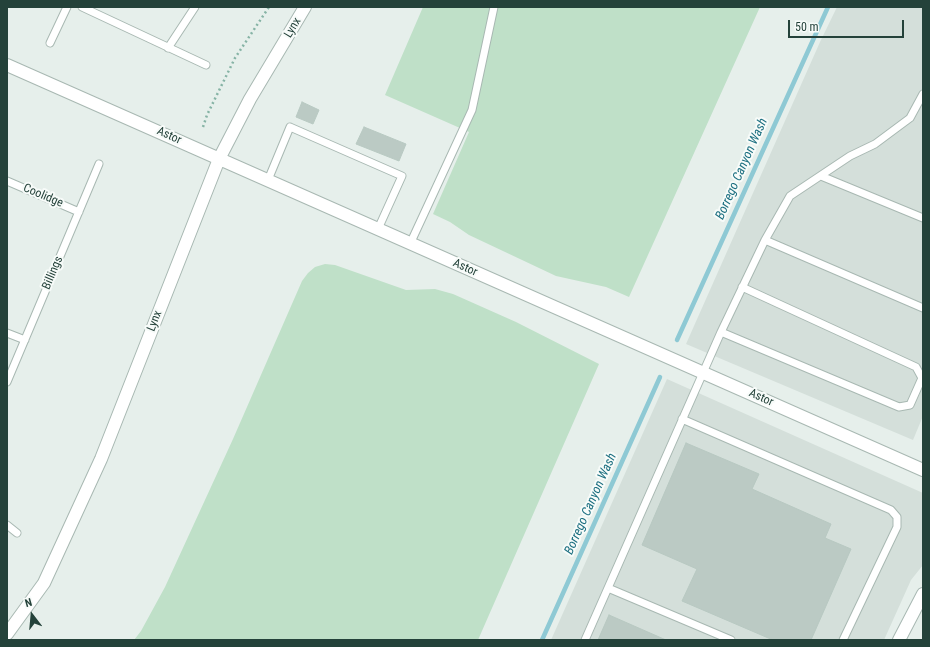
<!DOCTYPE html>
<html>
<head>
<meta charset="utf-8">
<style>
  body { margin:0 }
  #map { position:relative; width:930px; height:647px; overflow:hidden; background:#e6efeb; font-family:"Roboto Condensed",sans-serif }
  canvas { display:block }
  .frame { position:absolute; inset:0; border:8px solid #24423a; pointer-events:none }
  .north { position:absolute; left:12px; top:595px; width:40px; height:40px; -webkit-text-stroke:3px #f7fbf9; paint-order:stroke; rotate:344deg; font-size:11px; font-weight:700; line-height:16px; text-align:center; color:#24423a }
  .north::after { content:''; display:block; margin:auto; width:14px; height:18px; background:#24423a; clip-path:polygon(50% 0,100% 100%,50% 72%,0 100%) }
  .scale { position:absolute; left:788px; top:20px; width:116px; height:18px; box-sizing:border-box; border:2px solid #24423a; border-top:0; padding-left:5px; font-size:12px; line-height:14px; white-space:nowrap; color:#24423a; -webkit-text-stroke:3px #f7fbf9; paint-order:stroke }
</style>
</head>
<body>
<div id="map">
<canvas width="930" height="647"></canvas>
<div class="frame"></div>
<div class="north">N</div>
<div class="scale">50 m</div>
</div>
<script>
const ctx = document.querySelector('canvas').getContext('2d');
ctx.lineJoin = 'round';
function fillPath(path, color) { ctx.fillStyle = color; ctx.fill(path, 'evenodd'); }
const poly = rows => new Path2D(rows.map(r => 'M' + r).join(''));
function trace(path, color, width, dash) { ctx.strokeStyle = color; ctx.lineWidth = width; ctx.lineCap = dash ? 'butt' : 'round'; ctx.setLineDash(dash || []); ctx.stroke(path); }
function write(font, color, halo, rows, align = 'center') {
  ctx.font = font + ' "Roboto Condensed",sans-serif'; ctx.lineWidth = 4; ctx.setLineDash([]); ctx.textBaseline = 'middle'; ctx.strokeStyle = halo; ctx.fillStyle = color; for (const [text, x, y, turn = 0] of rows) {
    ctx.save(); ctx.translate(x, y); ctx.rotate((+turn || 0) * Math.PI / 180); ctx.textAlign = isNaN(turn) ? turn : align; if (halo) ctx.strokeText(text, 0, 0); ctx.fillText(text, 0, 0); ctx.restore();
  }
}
const built = poly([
  [837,7,923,7,923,416,913,440,686,344,820,42],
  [667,379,923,493,923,565,911,580,884,640,551,640]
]);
const green = poly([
  [423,7,760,7,629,297,606,287,556,276,469,235,450,222,433,214,469,132,385,95],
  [325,264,335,265,406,290,435,289,453,294,516,322,599,364,478,640,134,640,141,631,165,587,233,439,302,281,308,273,315,267]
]);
const stream = poly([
  [677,340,828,7],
  [542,640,660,377]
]);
const building = poly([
  [302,102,319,110,313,124,296,117,302,102],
  [364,127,406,144,399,161,356,144,364,127],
  [686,443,759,474,752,489,831,524,825,538,851,549,811,640,773,640,682,601,697,569,642,545,686,443],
  [609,615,666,640,598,640,609,615]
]);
const path = poly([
  [203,127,207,115,235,58,269,7]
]);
const service = poly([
  [82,7,206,65],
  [50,43,67,7],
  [168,48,195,7],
  [821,176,923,218],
  [268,180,290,127,402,176,378,229],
  [7,181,79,212],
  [765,240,923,308],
  [410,244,472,110,494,7],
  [721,332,899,407,910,405,922,378,916,367,742,287],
  [7,333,25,340],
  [7,382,99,164],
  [682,419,891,510,897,517,897,527,843,640],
  [7,525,17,533],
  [608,588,731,640],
  [585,640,721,332,765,240,790,196,850,156,875,144,910,118,923,94]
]);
const tertiary = poly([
  [7,65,923,470],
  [7,634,44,583,101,459,219,159,250,99,305,7],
  [899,640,923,594]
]);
const streetNames = [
  ["Lynx",293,28,-59],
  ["Astor",169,136,24],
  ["Coolidge",43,196,23],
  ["Astor",465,268,24],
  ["Billings",53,273,-67],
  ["Lynx",155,321,-69],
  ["Astor",761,398,24]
];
const waterNames = [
  ["Borrego Canyon Wash",742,169,-66],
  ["Borrego Canyon Wash",591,504,-66]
];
fillPath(built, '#d4dfda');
fillPath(green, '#bfe0c8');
trace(stream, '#8ec9d4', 4.5);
fillPath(building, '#bbcac4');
trace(building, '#b8c9c2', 1);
trace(service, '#a8b8b2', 9);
trace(tertiary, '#a8b8b2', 14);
trace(path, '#86b3a5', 2.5, [2, 3]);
trace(service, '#fff', 7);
trace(tertiary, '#fff', 12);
write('12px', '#24423a', '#f7fbf9', streetNames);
write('italic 13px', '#1c6f80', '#f7fbf9', waterNames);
</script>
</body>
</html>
